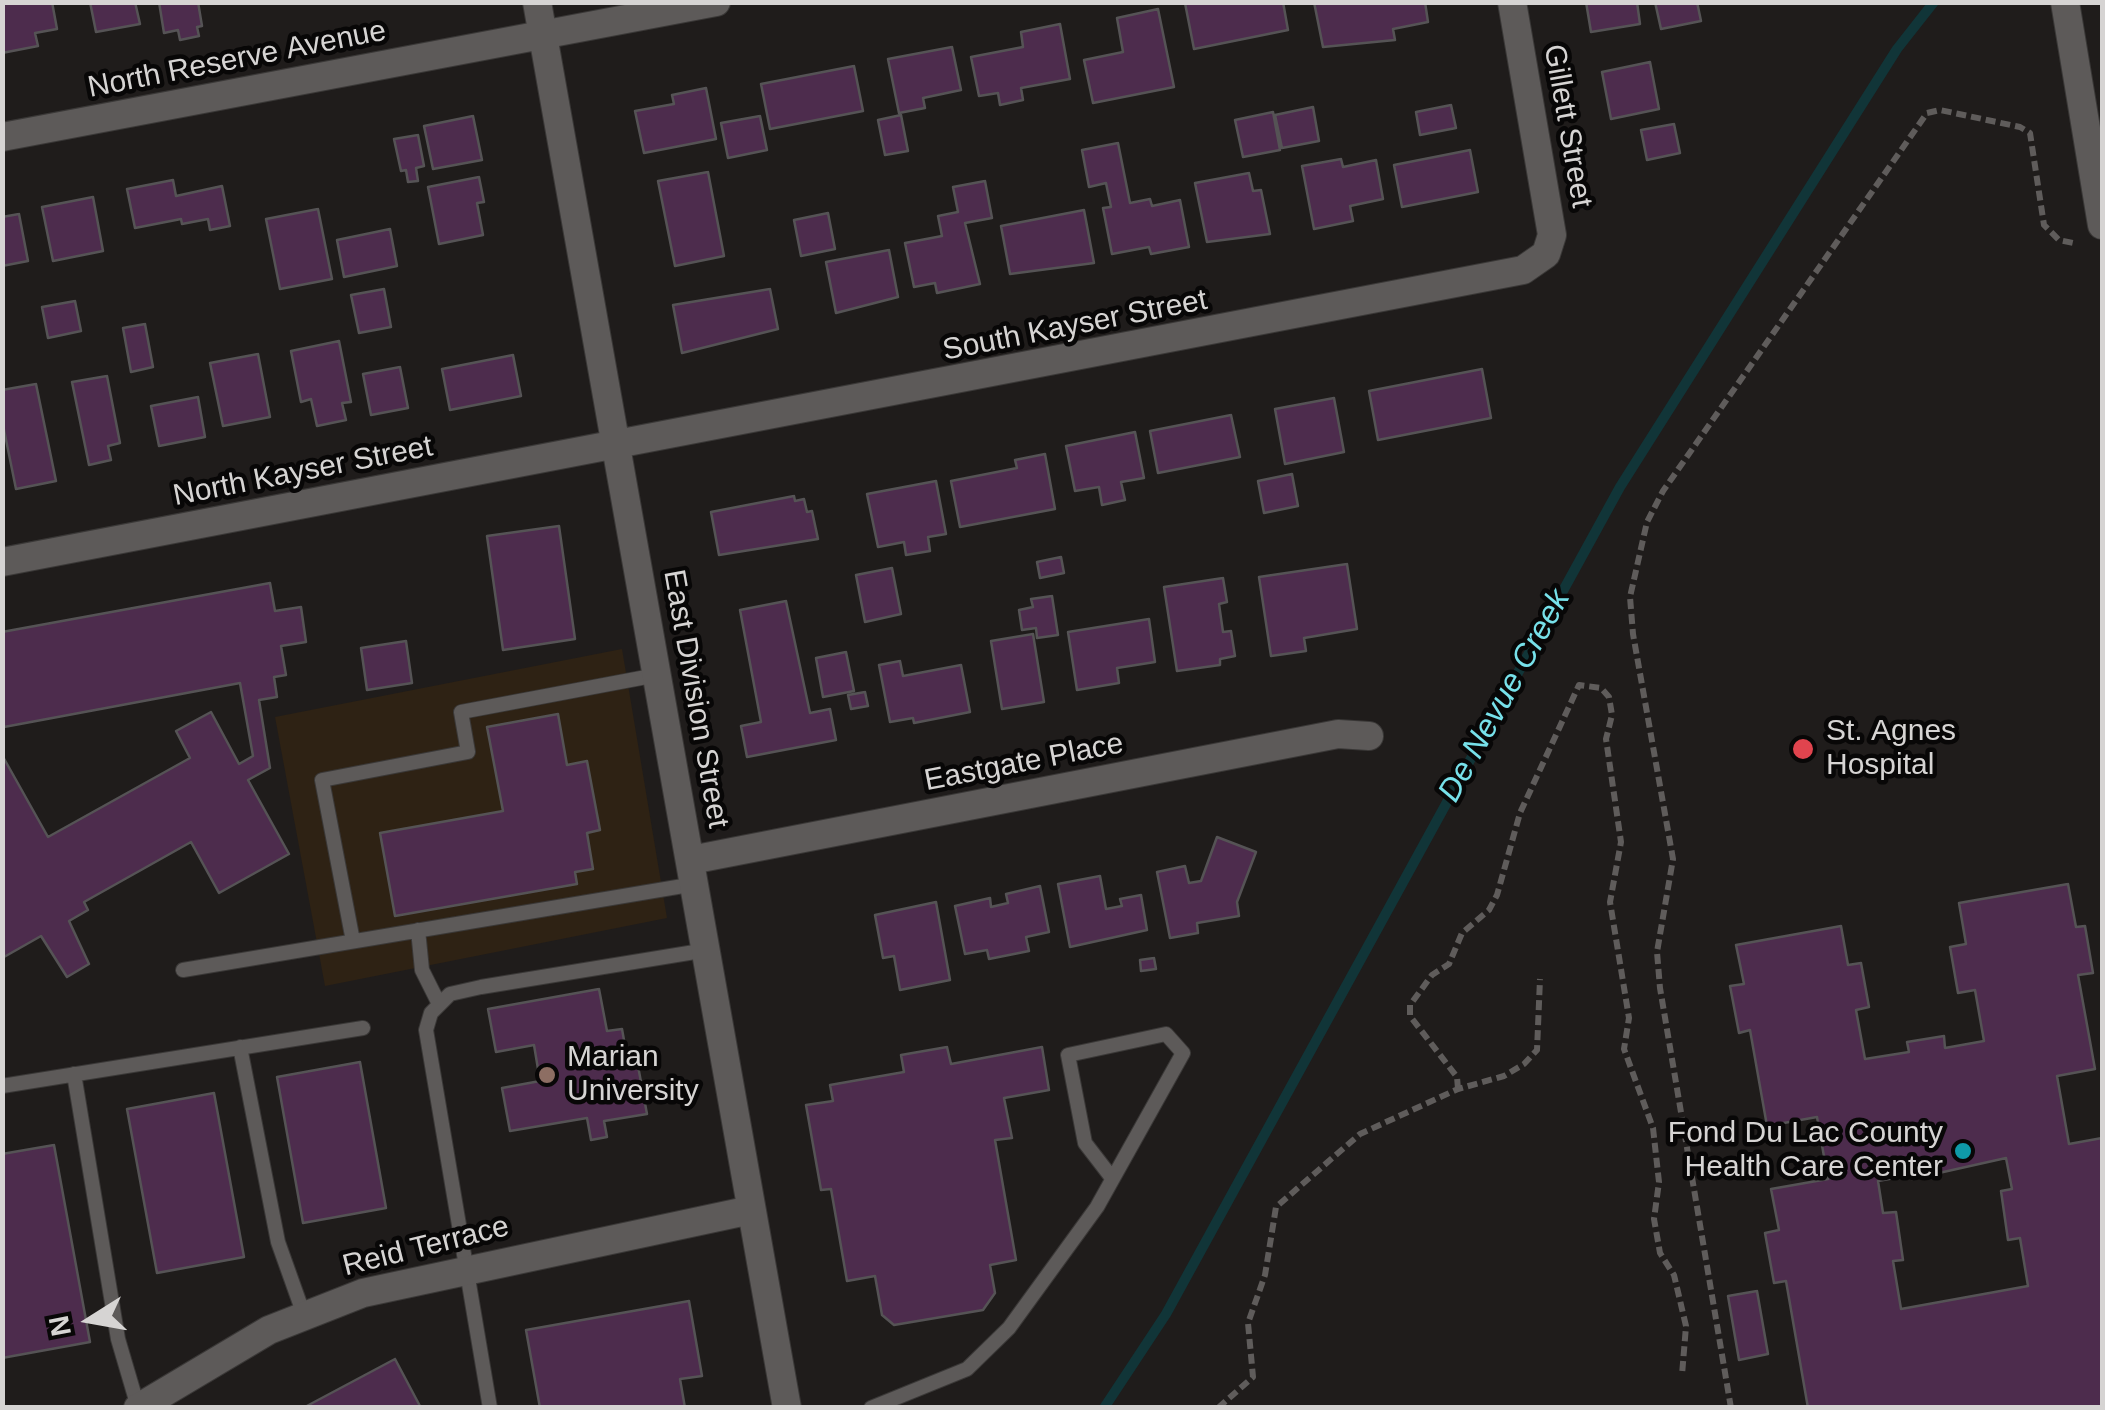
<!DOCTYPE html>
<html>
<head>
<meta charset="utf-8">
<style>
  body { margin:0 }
  #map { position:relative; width:2105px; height:1410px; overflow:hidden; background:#1f1c1b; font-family:Helvetica,sans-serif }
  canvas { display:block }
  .frame { position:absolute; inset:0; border:5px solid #d6d4d3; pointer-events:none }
  .north { position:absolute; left:40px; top:1270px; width:100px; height:100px; -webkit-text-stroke:8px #080707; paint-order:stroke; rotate:259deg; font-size:28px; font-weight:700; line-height:40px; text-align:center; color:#d6d4d3 }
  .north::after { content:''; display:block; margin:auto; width:35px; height:45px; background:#d6d4d3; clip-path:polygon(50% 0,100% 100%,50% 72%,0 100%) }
</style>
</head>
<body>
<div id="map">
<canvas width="2105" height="1410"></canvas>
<div class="frame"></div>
<div class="north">N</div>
</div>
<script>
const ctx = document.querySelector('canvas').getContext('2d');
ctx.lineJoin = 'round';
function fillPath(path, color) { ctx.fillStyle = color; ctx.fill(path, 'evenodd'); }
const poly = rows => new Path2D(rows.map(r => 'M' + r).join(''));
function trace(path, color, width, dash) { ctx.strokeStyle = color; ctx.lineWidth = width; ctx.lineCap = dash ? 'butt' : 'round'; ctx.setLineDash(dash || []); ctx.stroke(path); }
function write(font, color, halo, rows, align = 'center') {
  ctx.font = font + ' Helvetica,sans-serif'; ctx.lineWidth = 9; ctx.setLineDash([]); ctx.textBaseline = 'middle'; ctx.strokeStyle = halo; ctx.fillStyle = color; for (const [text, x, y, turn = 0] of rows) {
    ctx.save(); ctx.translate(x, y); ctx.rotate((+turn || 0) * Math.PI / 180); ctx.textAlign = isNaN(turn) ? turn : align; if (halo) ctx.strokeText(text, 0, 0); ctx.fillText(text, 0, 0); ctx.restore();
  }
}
const commercial = poly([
  [622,649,667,918,325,986,275,717]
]);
const stream = poly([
  [1104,1408,1166,1314,1620,487,1897,49,1934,2]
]);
const building = poly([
  [2,2,52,2,57,29,35,33,38,46,2,53,2,2],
  [90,2,135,2,140,24,96,32,90,2],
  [159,2,198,2,202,26,197,27,199,36,180,40,178,30,164,33,159,2],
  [1283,2,1288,30,1194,49,1185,3,1283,2],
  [1314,2,1425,2,1428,22,1393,29,1395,40,1323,47,1314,2],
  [1586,2,1637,2,1640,24,1591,32,1586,2],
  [1655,2,1697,2,1701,21,1661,29,1655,2],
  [1158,9,1174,87,1093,103,1084,60,1123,52,1117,18,1158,9],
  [1060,24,1070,79,1021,88,1023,100,1000,105,998,93,979,96,971,57,1023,47,1021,32,1060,24],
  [952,47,961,90,923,98,925,108,899,113,888,59,952,47],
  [1650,62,1659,109,1611,119,1602,72,1650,62],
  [854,66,863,111,770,129,761,84,854,66],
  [706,88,716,139,644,153,635,111,674,104,672,95,706,88],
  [1451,105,1456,128,1420,135,1416,112,1451,105],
  [1313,107,1319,141,1282,148,1275,115,1313,107],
  [1273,112,1280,150,1243,157,1235,120,1273,112],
  [901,115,908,151,885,155,878,120,901,115],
  [473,116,482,160,433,169,424,126,473,116],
  [760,116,767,150,728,158,721,123,760,116],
  [1674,124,1680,153,1647,160,1641,130,1674,124],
  [418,135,424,166,416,168,418,181,408,182,406,170,401,171,394,139,418,135],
  [1118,143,1130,203,1150,199,1152,206,1180,200,1189,247,1151,254,1149,247,1112,254,1103,208,1111,207,1106,183,1089,187,1082,150,1118,143],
  [1470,150,1478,192,1402,207,1394,165,1470,150],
  [1341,159,1343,167,1376,160,1383,199,1350,206,1353,221,1314,229,1302,166,1341,159],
  [708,172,724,256,675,266,658,181,708,172],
  [1249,173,1253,191,1261,190,1270,234,1207,242,1195,183,1249,173],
  [479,177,484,202,477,203,483,235,439,244,428,187,479,177],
  [173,180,176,196,222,186,230,226,210,230,208,219,182,224,181,219,135,228,127,189,173,180],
  [985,181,992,218,965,223,980,284,937,293,935,283,914,287,905,243,942,236,938,216,958,212,953,187,985,181],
  [93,197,103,251,53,261,42,207,93,197],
  [318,209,332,279,280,289,266,219,318,209],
  [1084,210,1094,263,1010,274,1001,226,1084,210],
  [828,213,835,249,801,256,794,220,828,213],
  [19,214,28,261,2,266,2,217,19,214],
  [390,229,397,266,344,277,337,240,390,229],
  [889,250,898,297,836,313,826,262,889,250],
  [384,289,391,327,359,333,351,295,384,289],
  [770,289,778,329,682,353,673,305,770,289],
  [75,301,81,331,48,338,42,307,75,301],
  [145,324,153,367,131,372,123,328,145,324],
  [339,341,351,402,342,403,346,420,317,426,311,399,301,402,291,351,339,341],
  [258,354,270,417,223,426,210,363,258,354],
  [513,355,521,396,450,410,442,369,513,355],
  [400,367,408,408,371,415,363,374,400,367],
  [1482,369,1491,418,1378,440,1369,391,1482,369],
  [107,376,120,443,108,446,111,460,89,465,72,382,107,376],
  [36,384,56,481,16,489,2,420,2,390,36,384],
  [198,397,205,437,159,446,151,406,198,397],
  [1334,398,1344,452,1285,464,1275,409,1334,398],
  [1231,415,1240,457,1158,473,1150,431,1231,415],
  [1135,432,1144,478,1121,482,1125,500,1102,505,1099,487,1075,491,1066,446,1135,432],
  [1045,454,1055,509,960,527,951,481,1017,468,1015,460,1045,454],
  [1292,474,1298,506,1264,513,1258,481,1292,474],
  [936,481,946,534,928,537,930,551,906,555,904,542,878,547,867,494,936,481],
  [794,496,795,501,804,499,807,512,812,511,818,539,719,555,711,512,794,496],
  [559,526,575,639,503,650,487,536,559,526],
  [1061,557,1064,573,1040,578,1037,562,1061,557],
  [1347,564,1357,629,1304,638,1306,651,1271,656,1259,577,1347,564],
  [892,568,901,614,865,622,856,575,892,568],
  [1223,578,1227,602,1219,604,1223,632,1231,631,1235,656,1220,659,1220,665,1177,671,1164,587,1223,578],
  [270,583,275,611,301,607,306,642,281,646,286,675,274,677,277,697,259,700,270,768,248,780,289,854,219,893,191,842,84,902,88,910,69,921,89,964,67,977,41,936,4,957,2,755,48,837,190,758,176,731,211,712,239,764,253,756,240,683,4,727,2,632,270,583],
  [1052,596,1058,635,1037,638,1036,628,1022,630,1019,610,1033,607,1031,599,1052,596],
  [786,601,810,713,830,709,836,740,747,757,741,726,761,722,740,610,786,601],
  [1149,619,1155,662,1117,668,1119,683,1077,690,1068,632,1149,619],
  [1033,634,1044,702,1002,709,991,641,1033,634],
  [406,641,412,683,367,690,361,648,406,641],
  [846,652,854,691,823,697,816,658,846,652],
  [900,661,903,676,961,665,970,712,914,723,913,718,890,722,879,665,900,661],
  [865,692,868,706,851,709,848,695,865,692],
  [558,714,567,765,587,761,600,830,587,833,593,869,575,872,577,884,395,916,380,833,503,811,487,727,558,714],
  [1217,837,1256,852,1237,902,1239,916,1197,923,1198,933,1170,938,1157,872,1185,866,1189,883,1201,881,1217,837],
  [1100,876,1106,909,1122,906,1120,899,1141,895,1147,930,1070,947,1058,884,1100,876],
  [2068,884,2076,927,2085,926,2093,973,2078,975,2095,1069,2057,1076,2069,1144,2102,1138,2102,1408,1808,1408,1786,1281,1774,1283,1765,1233,1779,1230,1771,1189,1828,1179,1817,1117,1767,1126,1750,1030,1739,1033,1730,986,1744,984,1736,945,1841,926,1848,965,1861,963,1869,1007,1856,1010,1865,1059,1909,1052,1907,1042,1944,1036,1945,1048,1984,1041,1975,990,1958,993,1950,947,1966,944,1959,903,2068,884],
  [2006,1158,2012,1189,2001,1191,2008,1240,2020,1238,2028,1286,1901,1309,1893,1261,1903,1260,1896,1212,1883,1213,1878,1181,1911,1175,1912,1179,2006,1158],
  [1040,886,1049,932,1026,937,1029,951,989,959,987,950,965,954,955,906,990,898,991,907,1008,903,1006,894,1040,886],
  [936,902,950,980,900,990,894,956,883,958,875,915,936,902],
  [1154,958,1156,969,1141,971,1140,960,1154,958],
  [599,989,607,1031,622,1029,629,1068,638,1066,647,1114,604,1121,607,1137,591,1140,587,1118,510,1131,502,1088,540,1081,534,1045,496,1052,488,1009,599,989],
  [947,1047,951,1064,1042,1047,1049,1090,1004,1098,1012,1138,995,1140,1016,1260,990,1265,995,1293,983,1310,894,1325,882,1315,875,1276,847,1281,831,1189,821,1190,806,1105,833,1101,830,1085,904,1072,901,1055,947,1047],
  [360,1062,386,1208,303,1223,277,1077,360,1062],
  [214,1093,244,1257,157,1273,127,1109,214,1093],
  [54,1145,90,1342,2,1358,2,1154,54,1145],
  [1757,1291,1768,1354,1739,1360,1728,1296,1757,1291],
  [689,1301,702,1376,680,1379,685,1408,540,1408,526,1330,689,1301],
  [395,1359,421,1408,303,1408,395,1359]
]);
const path = poly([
  [1458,1089,1457,1077,1410,1016,1410,1005,1432,975,1449,964,1462,933,1489,910,1497,895,1520,813,1579,685,1601,688,1609,697,1612,715,1606,739,1621,842,1610,902,1629,1018,1624,1049,1653,1128,1659,1182,1654,1219,1660,1253,1674,1275,1686,1326,1682,1375],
  [1218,1408,1253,1377,1248,1323,1265,1275,1276,1207,1360,1134,1458,1089,1504,1076,1524,1064,1537,1050,1540,979],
  [1731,1408,1660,988,1657,952,1673,859,1633,634,1630,597,1647,522,1663,491,1927,113,1940,110,2020,127,2030,133,2044,225,2059,240,2073,243]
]);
const lane = poly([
  [418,930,422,970,438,1002],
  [353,941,322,780,468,752,461,712,657,675],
  [183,970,695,884],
  [240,1047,278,1242,304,1315],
  [74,1074,118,1339,138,1407],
  [2,1086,363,1028],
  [490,1408,426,1030,431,1013,450,994,481,987,707,950],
  [871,1408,967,1369,1009,1328,1097,1207,1183,1053,1166,1034,1068,1055,1085,1143,1112,1178]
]);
const street = poly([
  [537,2,787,1408],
  [2065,2,2102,225],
  [2,137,716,2],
  [2,562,1523,270,1546,254,1552,235,1512,2],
  [691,860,1338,734,1369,736],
  [138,1408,269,1330,363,1293,751,1210]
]);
const markers = [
  [1803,749,12,"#e0444e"],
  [547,1075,10,"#8d6e63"],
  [1963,1151,10,"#0f9aa8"]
];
const streetNames = [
  ["North Reserve Avenue",237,60,-11],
  ["Gillett Street",1567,126,80],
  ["South Kayser Street",1075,326,-11],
  ["North Kayser Street",303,472,-11],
  ["East Division Street",695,699,80],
  ["Eastgate Place",1024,763,-11],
  ["Reid Terrace",426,1247,-14]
];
const poiNames = [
  ["St. Agnes",1826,732],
  ["Hospital",1826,766],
  ["Marian",567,1058],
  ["University",567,1092],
  ["Fond Du Lac County",1943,1134,"right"],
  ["Health Care Center",1943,1168,"right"]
];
const waterNames = [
  ["De Nevue Creek",1505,696,-61]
];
fillPath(commercial, '#2e2214');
trace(stream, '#113538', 10);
fillPath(building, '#4d2c4d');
trace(building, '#555355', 2.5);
trace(lane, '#3a3837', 16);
trace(street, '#3a3837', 30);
trace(path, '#5f5c5b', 6, [10, 5]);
trace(lane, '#5d5a59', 14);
trace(street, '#5d5a59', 28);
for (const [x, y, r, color] of markers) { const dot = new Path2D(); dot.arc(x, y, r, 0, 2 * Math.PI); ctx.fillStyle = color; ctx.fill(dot); trace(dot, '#080707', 4); }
write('30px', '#d6d4d3', '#080707', streetNames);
write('30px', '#d6d4d3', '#080707', poiNames, 'left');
write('italic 32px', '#77e1ea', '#080707', waterNames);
</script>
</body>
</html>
